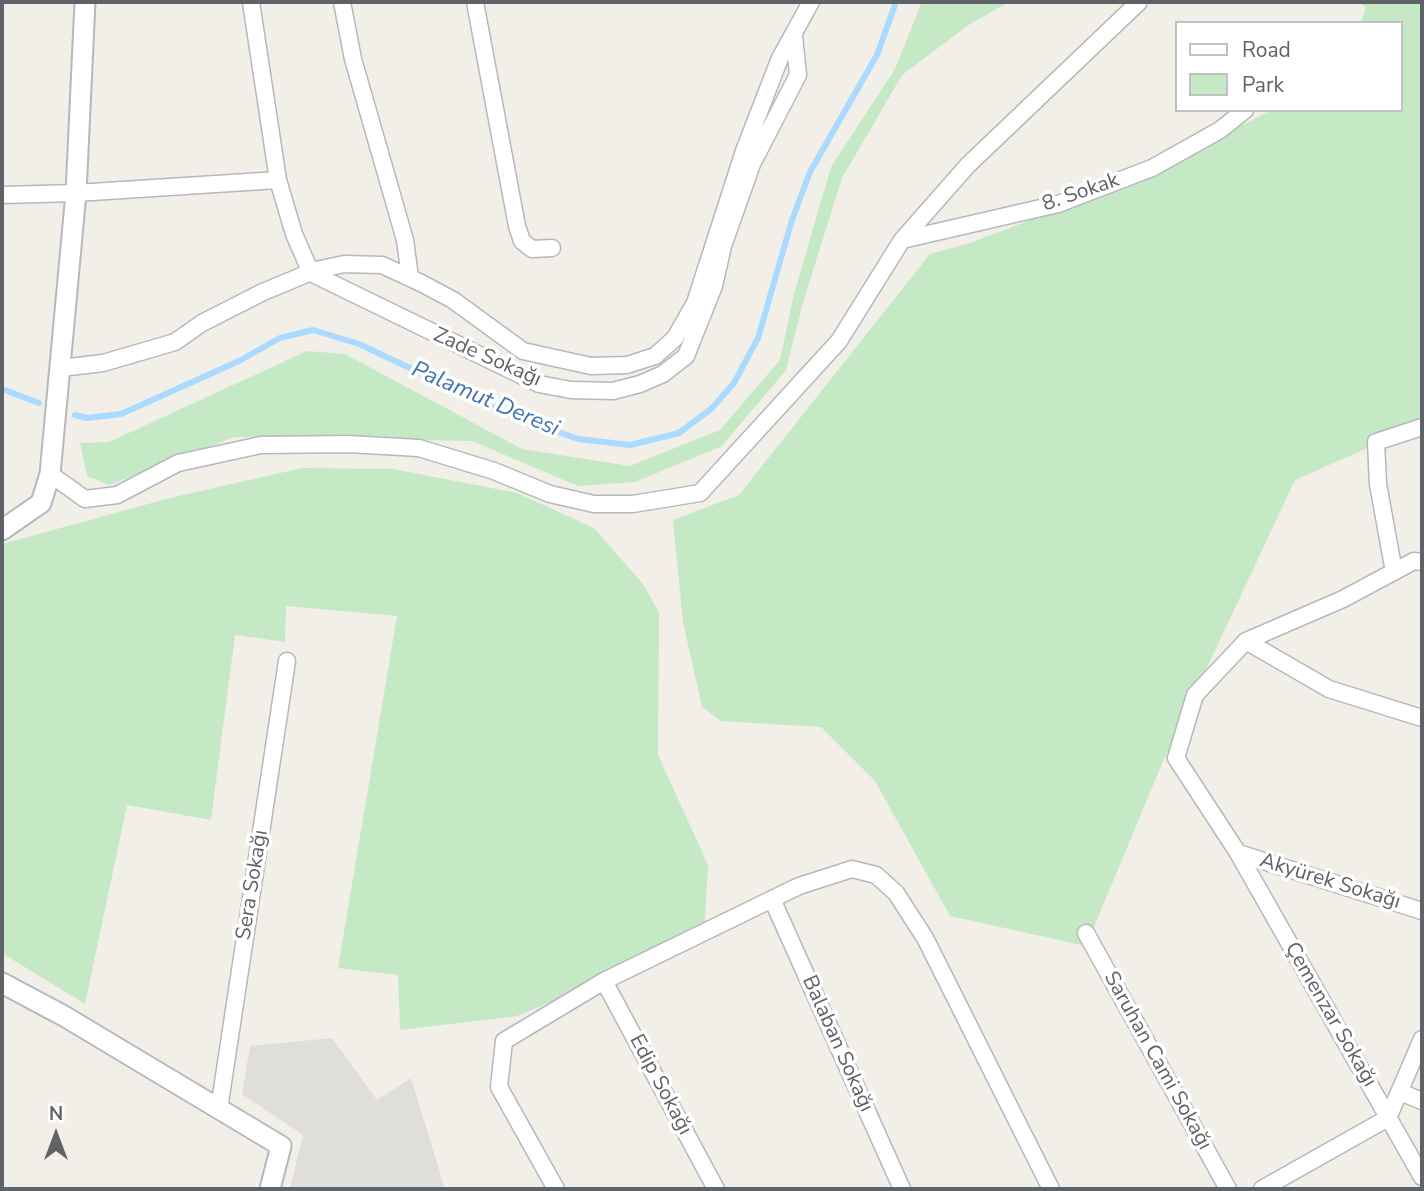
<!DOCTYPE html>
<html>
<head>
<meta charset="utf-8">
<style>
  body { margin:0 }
  #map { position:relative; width:1424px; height:1191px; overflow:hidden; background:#f1efe8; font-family:"Nunito Sans",sans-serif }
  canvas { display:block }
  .frame { position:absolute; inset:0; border:4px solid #5f6368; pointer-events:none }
  .legend { position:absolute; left:1175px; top:21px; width:228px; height:91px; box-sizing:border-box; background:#fff; border:2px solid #bfc1c3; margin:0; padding:9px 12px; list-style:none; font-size:21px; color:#5f6368 }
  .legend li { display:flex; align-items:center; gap:14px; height:35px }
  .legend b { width:35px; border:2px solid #bfc1c3 }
  .north { position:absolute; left:21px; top:1100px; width:70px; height:70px; -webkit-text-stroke:5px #fff; paint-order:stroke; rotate:0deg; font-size:19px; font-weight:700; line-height:28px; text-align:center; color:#5f6368 }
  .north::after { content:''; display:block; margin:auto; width:24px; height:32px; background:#5f6368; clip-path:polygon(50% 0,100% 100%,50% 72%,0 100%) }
</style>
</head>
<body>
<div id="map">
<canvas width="1424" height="1191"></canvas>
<div class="frame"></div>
<ul class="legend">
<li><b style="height:9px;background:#fff"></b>Road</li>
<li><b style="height:19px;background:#c5e8c5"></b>Park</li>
</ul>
<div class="north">N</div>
</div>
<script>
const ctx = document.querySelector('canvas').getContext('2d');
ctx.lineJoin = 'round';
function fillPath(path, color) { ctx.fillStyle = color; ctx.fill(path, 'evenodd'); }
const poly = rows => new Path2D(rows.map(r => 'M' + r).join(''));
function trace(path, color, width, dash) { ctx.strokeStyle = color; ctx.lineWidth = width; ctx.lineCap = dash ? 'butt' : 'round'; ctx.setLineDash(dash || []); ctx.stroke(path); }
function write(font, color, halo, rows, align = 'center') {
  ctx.font = font + ' "Nunito Sans",sans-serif'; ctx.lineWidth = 7; ctx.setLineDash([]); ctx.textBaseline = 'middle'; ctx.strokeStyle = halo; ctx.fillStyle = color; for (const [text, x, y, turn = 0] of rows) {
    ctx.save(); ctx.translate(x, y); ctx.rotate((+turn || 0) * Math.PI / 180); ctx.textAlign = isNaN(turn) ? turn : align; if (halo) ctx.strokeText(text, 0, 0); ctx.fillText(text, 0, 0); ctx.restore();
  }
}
const industrial = poly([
  [332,1038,377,1100,411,1078,445,1189,290,1189,303,1135,242,1094,250,1046]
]);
const green = poly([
  [922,2,1009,2,970,24,902,75,842,178,804,299,786,370,722,446,635,482,578,486,472,441,235,437,109,485,87,476,80,443,109,442,307,351,345,354,522,449,630,466,720,430,780,360,794,294,831,167,895,69],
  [1358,2,1422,2,1422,424,1295,480,1164,759,1086,946,950,916,875,781,821,727,721,721,702,707,683,622,673,520,739,495,930,254,970,243,1132,181,1272,110,1401,110,1401,23,1361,23,1366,7],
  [302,468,393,469,517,493,594,528,643,584,659,612,658,755,708,865,704,938,517,1016,400,1030,398,975,338,968,397,616,286,606,285,642,235,635,211,820,127,805,85,1004,2,953,2,544,170,498]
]);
const stream = poly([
  [2,389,39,403],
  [75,415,87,418,121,414,239,361,280,338,313,330,359,344,503,412,578,439,630,445,679,433,711,409,734,383,758,338,792,220,810,172,877,55,896,2]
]);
const minor = poly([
  [251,2,278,180,294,234,311,273,539,384,571,390,613,391,640,384,663,374,686,356,714,286,723,246,752,164,798,75,794,36],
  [342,2,353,59,405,240,410,277],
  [475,2,517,226,522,241,532,249,552,248],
  [2,195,76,193,278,180],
  [902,240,1058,204,1152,168,1220,130,1245,110],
  [61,368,103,363,175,342,202,323,263,292,316,270,344,264,382,265,421,283,453,300,523,351,591,366,627,365,655,356,675,338,695,303,744,151,780,58,811,2],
  [50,474,85,499,117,495,178,463,261,445,348,444,419,448,494,471,550,494,594,504,633,504,700,493,839,341,902,240,968,165,1139,2],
  [1422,562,1414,561,1343,599,1246,641,1195,695,1176,758,1238,853,1422,1177],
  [1394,572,1378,484,1376,442,1422,427],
  [1246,641,1329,689,1422,718],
  [1238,853,1422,911],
  [772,899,902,1189],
  [1086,933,1228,1189],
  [604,981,716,1189],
  [1400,1092,1422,1101],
  [219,1109,287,661],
  [556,1189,499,1087,504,1041,604,981,799,886,852,869,876,875,896,893,925,938,1051,1189],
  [1262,1189,1388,1118,1422,1039]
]);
const tertiary = poly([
  [2,530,41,503,50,474,76,193,85,2],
  [2,983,64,1016,281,1146,270,1189]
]);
const streetNames = [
  ["8. Sokak",1081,193,-19],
  ["Zade Sokağı",487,358,24],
  ["Akyürek Sokağı",1330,882,17],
  ["Sera Sokağı",253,885,-81],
  ["Çemenzar Sokağı",1330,1015,60],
  ["Balaban Sokağı",837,1044,66],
  ["Saruhan Cami Sokağı",1157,1061,61],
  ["Edip Sokağı",660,1085,62]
];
const waterNames = [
  ["Palamut Deresi",485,400,23]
];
fillPath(industrial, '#e0deda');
fillPath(green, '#c5e8c5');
trace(stream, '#aadaff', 6);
trace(minor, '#b5b8bc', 19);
trace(tertiary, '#b5b8bc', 23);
trace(minor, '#fff', 16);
trace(tertiary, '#fff', 19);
write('21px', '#5f6368', '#fff', streetNames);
write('italic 23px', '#4174aa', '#fff', waterNames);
</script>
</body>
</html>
